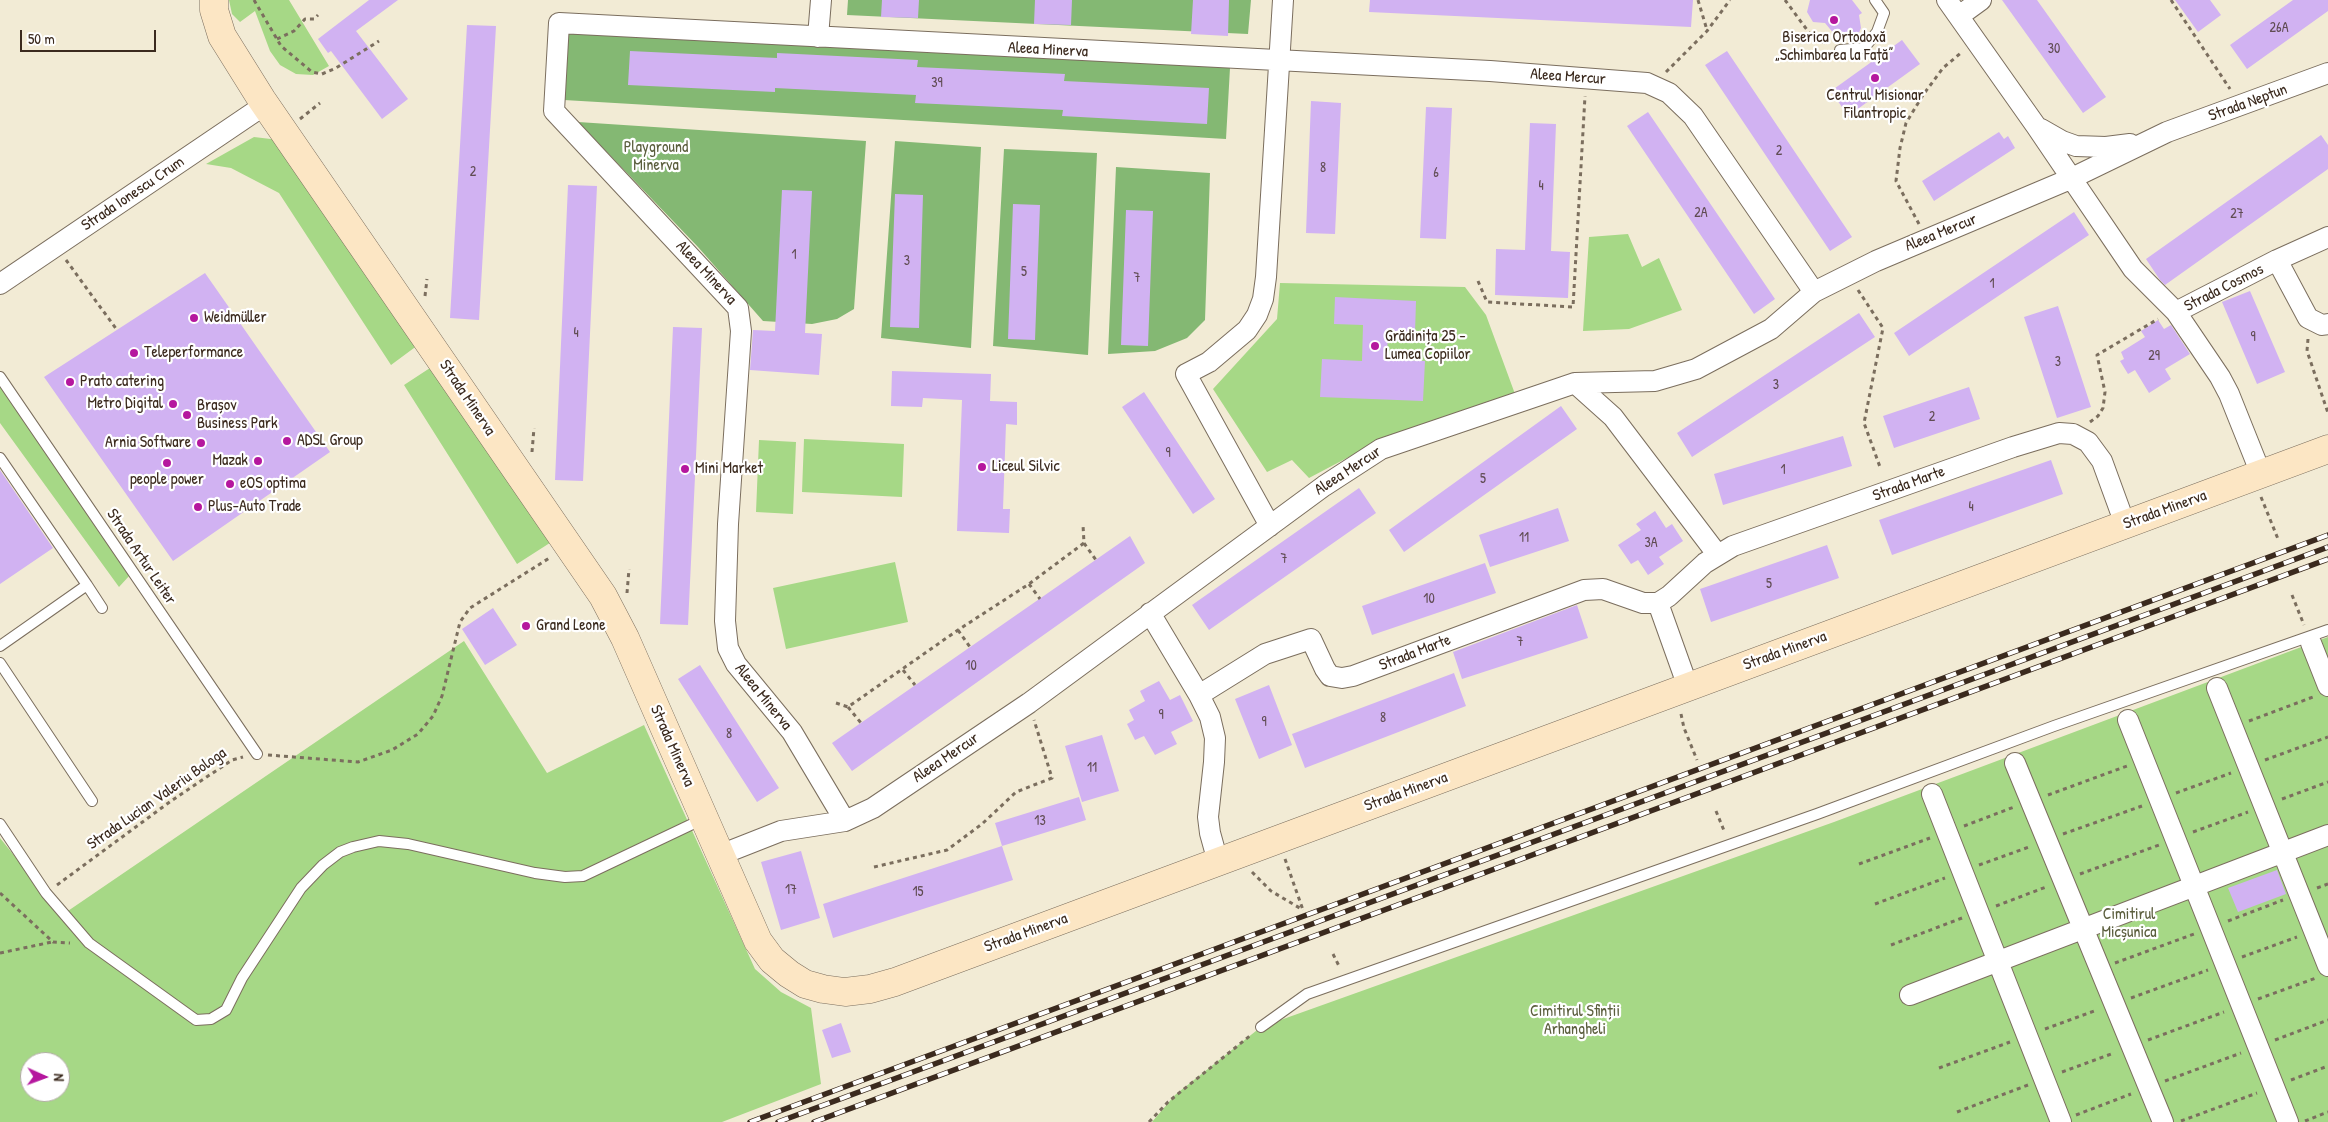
<!DOCTYPE html>
<html>
<head>
<meta charset="utf-8">
<style>
  body { margin:0 }
  #map { position:relative; width:2328px; height:1122px; overflow:hidden; background:#f2ebd5; font-family:"Patrick Hand",sans-serif }
  canvas { display:block }
  .north { position:absolute; left:20px; top:1052px; width:50px; height:50px; box-sizing:border-box; background:#fff; border:1px solid #b1aaa5; border-radius:50%; rotate:92deg; font-size:14px; font-weight:700; line-height:20px; text-align:center; color:#3b2a1e }
  .north::after { content:''; display:block; margin:auto; width:18px; height:22px; background:#b5179e; clip-path:polygon(50% 0,100% 100%,50% 72%,0 100%) }
  .scale { position:absolute; left:20px; top:30px; width:136px; height:22px; box-sizing:border-box; border:2px solid #3b2a1e; border-top:0; padding-left:6px; font-size:15px; line-height:18px; white-space:nowrap; color:#3b2a1e; -webkit-text-stroke:4px #fff; paint-order:stroke }
</style>
</head>
<body>
<div id="map">
<canvas width="2328" height="1122"></canvas>
<div class="north">N</div>
<div class="scale">50 m</div>
</div>
<script>
const ctx = document.querySelector('canvas').getContext('2d');
ctx.lineJoin = 'round';
function fillPath(path, color) { ctx.fillStyle = color; ctx.fill(path, 'evenodd'); }
const poly = rows => new Path2D(rows.map(r => 'M' + r).join(''));
function trace(path, color, width, dash) { ctx.strokeStyle = color; ctx.lineWidth = width; ctx.lineCap = dash ? 'butt' : 'round'; ctx.setLineDash(dash || []); ctx.stroke(path); }
function write(font, color, halo, rows, align = 'center') {
  ctx.font = font + ' "Patrick Hand",sans-serif'; ctx.lineWidth = 4.5; ctx.setLineDash([]); ctx.textBaseline = 'middle'; ctx.strokeStyle = halo; ctx.fillStyle = color; for (const [text, x, y, turn = 0] of rows) {
    ctx.save(); ctx.translate(x, y); ctx.rotate((+turn || 0) * Math.PI / 180); ctx.textAlign = isNaN(turn) ? turn : align; if (halo) ctx.strokeText(text, 0, 0); ctx.fillText(text, 0, 0); ctx.restore();
  }
}
const green = poly([
  [229,0,289,0,329,66,313,75,296,74,280,65,270,51,255,11,240,22,232,14],
  [254,137,279,140,418,345,391,365,279,193,231,168,206,164],
  [1628,234,1642,267,1659,258,1682,310,1629,329,1583,331,1589,237],
  [1280,283,1465,287,1486,315,1515,394,1381,440,1309,478,1292,460,1267,472,1213,389,1277,319],
  [433,366,556,539,517,564,404,385],
  [0,384,130,575,119,587,0,423],
  [804,439,904,444,902,497,802,492],
  [759,440,796,442,793,514,756,512],
  [895,562,908,622,786,649,773,588],
  [2328,637,2328,1122,1152,1122,1175,1095,1261,1027,1834,822],
  [464,641,547,773,644,725,755,969,781,992,811,1008,821,1084,722,1122,0,1122,0,838,62,915],
  [30,1062,60,1062,60,1092,30,1092]
]);
const forest = poly([
  [848,0,1251,0,1248,34,847,15],
  [568,30,1230,68,1226,139,564,100],
  [578,122,866,141,854,309,837,319,812,324,763,321,698,247],
  [895,141,981,147,971,348,881,338],
  [1004,149,1097,153,1088,355,993,346],
  [1116,167,1210,173,1205,320,1187,338,1155,351,1108,354]
]);
const building = poly([
  [369,0,398,0,356,31,408,99,382,119,331,51,328,53,318,39],
  [882,0,919,0,918,18,881,17],
  [1035,0,1072,0,1071,25,1034,24],
  [1193,0,1229,0,1228,36,1191,34],
  [1370,0,1693,0,1691,27,1369,12],
  [1810,0,1852,0,1862,13,1859,15,1861,28,1858,35,1849,36,1840,31,1835,35,1825,23,1813,22,1807,12],
  [2002,0,2037,0,2106,97,2083,113],
  [2175,0,2210,0,2221,15,2198,32],
  [2293,0,2328,0,2328,11,2247,69,2230,45],
  [467,25,496,26,479,320,450,318],
  [1902,40,1920,64,1848,116,1831,91],
  [630,51,777,58,777,53,918,60,917,67,1065,74,1064,81,1209,88,1207,124,1062,116,1063,110,915,103,916,95,775,88,775,92,628,85],
  [1727,51,1852,237,1830,251,1705,65],
  [1311,101,1341,103,1335,234,1306,233],
  [1426,107,1452,108,1446,239,1420,238],
  [1648,112,1775,299,1754,314,1627,126],
  [1530,123,1556,124,1551,251,1570,252,1568,298,1495,295,1496,249,1525,250],
  [1999,132,2004,139,2008,136,2015,148,1934,201,1922,181],
  [2321,135,2328,145,2328,169,2165,285,2160,280,2146,259],
  [568,185,597,186,583,481,555,480],
  [782,190,812,191,805,333,822,334,819,375,750,370,753,330,775,331],
  [895,194,923,195,919,328,890,327],
  [1013,204,1040,205,1035,340,1008,339],
  [1126,210,1153,211,1148,346,1121,345],
  [2074,212,2089,235,1909,356,1894,333],
  [205,273,330,452,173,561,44,377],
  [2250,291,2285,372,2257,384,2222,302],
  [1335,297,1416,301,1415,333,1388,331,1387,359,1425,361,1423,401,1320,397,1322,359,1362,361,1363,325,1334,324],
  [2058,306,2091,407,2057,418,2024,317],
  [1859,313,1875,337,1692,457,1677,433],
  [2158,320,2164,329,2171,325,2190,354,2165,369,2171,379,2149,393,2135,370,2128,374,2120,361,2124,359,2121,352,2145,337,2141,331],
  [673,327,702,328,688,625,660,624],
  [892,371,991,374,990,401,1017,402,1017,425,1006,424,1003,509,1010,509,1009,533,957,531,962,400,923,398,922,407,891,406],
  [1969,387,1980,419,1894,448,1883,416],
  [1144,392,1215,499,1193,514,1122,407],
  [1561,406,1577,429,1404,552,1389,530],
  [1843,436,1852,466,1723,505,1714,474],
  [2051,460,2063,494,1892,555,1879,520],
  [0,470,53,548,0,584],
  [1359,488,1376,513,1209,630,1192,605],
  [1558,508,1569,541,1490,567,1479,535],
  [1655,511,1666,528,1672,524,1683,541,1659,557,1664,564,1648,575,1638,560,1631,564,1618,545,1641,530,1636,524],
  [1130,536,1145,563,852,771,832,743],
  [1827,545,1839,578,1711,622,1700,589],
  [1485,563,1496,593,1372,635,1362,606],
  [1577,605,1588,638,1462,679,1453,652],
  [493,608,517,645,485,665,462,629],
  [700,665,779,788,757,802,678,679],
  [1454,673,1466,706,1305,768,1292,734],
  [1159,681,1170,700,1180,695,1193,721,1171,732,1177,744,1155,755,1144,736,1135,740,1127,724,1134,720,1129,710,1145,701,1140,691],
  [1269,685,1292,745,1259,759,1235,699],
  [1102,735,1119,791,1082,802,1065,746],
  [1079,797,1086,820,1002,846,995,823],
  [1002,846,1013,880,833,938,823,904],
  [801,851,820,918,781,930,761,862],
  [2277,870,2286,894,2238,912,2228,888],
  [841,1023,851,1052,832,1058,822,1030]
]);
const path = poly([
  [254,0,281,46,312,72,322,74,336,68,379,41],
  [1698,0,1707,30],
  [1785,0,1813,38,1828,44],
  [2171,0,2230,89],
  [277,39,294,31,305,19,314,19,318,15],
  [1666,72,1707,31,1730,0],
  [300,119,320,103],
  [1919,224,1896,181,1900,148,1906,123,1923,95,1943,68,1962,52],
  [66,260,117,330],
  [1478,281,1487,302,1573,307,1585,96],
  [1858,290,1883,328,1864,423,1880,467],
  [425,296,427,279],
  [2308,339,2307,351,2328,413],
  [2090,422,2098,416,2103,408,2105,392,2097,355,2158,319],
  [532,452,534,428],
  [2261,497,2278,539],
  [1084,543,1096,560],
  [1029,584,1040,599],
  [627,593,629,569],
  [2292,595,2304,625],
  [958,630,970,647],
  [903,670,915,685],
  [836,703,848,707,958,630,1029,584,1084,543,1083,525],
  [848,707,861,723],
  [1681,714,1684,728,1697,760],
  [2249,721,2313,697],
  [268,755,358,762,392,750,418,734,433,716,442,696,460,622,470,608,551,557],
  [2265,760,2328,737],
  [2176,793,2231,773],
  [2048,795,2127,766],
  [2282,799,2328,782],
  [1716,811,1725,833],
  [1964,826,2014,807],
  [2193,832,2248,812],
  [2063,834,2142,806],
  [1285,859,1303,910],
  [1859,864,1930,838],
  [1979,865,2029,847],
  [874,867,947,850,982,824,1016,792,1052,778,1034,720],
  [1252,872,1271,891,1303,910],
  [2080,874,2159,845],
  [57,885,171,801,232,760,243,757],
  [2317,888,2328,884],
  [0,893,53,942,70,943],
  [1875,904,1945,878],
  [1996,906,2046,887],
  [2228,921,2283,900],
  [1891,945,1962,918],
  [0,953,52,942],
  [1333,954,1340,968],
  [2242,957,2297,937],
  [2115,963,2194,934],
  [2131,998,2208,970],
  [2258,999,2316,978],
  [2045,1029,2097,1010],
  [2148,1040,2224,1012],
  [2275,1040,2328,1020],
  [1939,1068,2010,1042],
  [2062,1072,2114,1053],
  [2291,1080,2328,1066],
  [2165,1081,2241,1053],
  [1957,1112,2028,1085],
  [2076,1115,2131,1094],
  [2181,1121,2257,1093],
  [2305,1121,2328,1112],
  [1149,1122,1168,1102,1251,1035]
]);
const lane = poly([
  [1840,50,1864,48,1877,32,1884,13,1875,0],
  [0,377,257,754],
  [0,458,87,585,0,646],
  [87,585,102,608],
  [0,663,92,801],
  [0,824,46,893,89,943,196,1020,211,1019,226,1010,242,978,301,888,323,865,340,852,353,847,379,841,408,844,535,873,565,877,583,876,703,819],
  [1261,1027,1307,994,1817,814,2054,726,2328,630]
]);
const street = poly([
  [1947,0,2036,126,2133,269,2176,312,2220,377,2229,394,2261,474],
  [1959,16,1981,0],
  [818,37,821,0],
  [2041,129,2062,141,2076,146,2106,147,2130,144],
  [2277,260,2308,318,2322,325,2328,324],
  [0,284,266,104],
  [2176,312,2277,260,2328,237],
  [1575,383,1613,417,1717,554],
  [1270,526,1186,374,1209,362,1247,330,1257,315,1263,299,1266,277,1283,0],
  [1658,603,1688,687],
  [1150,613,1199,695,1210,717,1215,738,1214,762,1208,817,1210,833,1218,862],
  [2311,643,2328,686],
  [2217,688,2328,966],
  [1199,695,1265,654,1311,639,1325,669,1330,676,1342,678,1353,676,1584,590,1603,589,1643,603,1658,603,1669,596,1705,563,1733,546,2013,447,2059,433,2073,434,2088,442,2102,461,2125,524],
  [2128,720,2288,1122],
  [2015,763,2163,1122],
  [1932,794,2061,1122],
  [845,821,792,732,736,664,728,648,725,621,728,524,741,331,738,308,554,111,559,23,1490,71,1647,83,1669,93,1693,116,1814,292],
  [720,855,781,831,845,821,873,808,1029,703,1324,486,1381,449,1575,383,1655,381,1696,369,1771,329,1814,292,1876,261,2070,179,2167,132,2328,73],
  [1910,995,2328,835]
]);
const secondary = poly([
  [214,0,214,10,222,36,262,100,603,596,625,638,758,941,772,960,789,974,805,984,823,989,845,992,870,989,895,982,2328,449]
]);
const rail = poly([
  [750,1122,2328,535],
  [778,1122,2328,547],
  [814,1122,2328,559]
]);
const markers = [
  [1834,20,5,"#b5179e"],
  [1875,78,5,"#b5179e"],
  [194,318,5,"#b5179e"],
  [1375,346,5,"#b5179e"],
  [134,353,5,"#b5179e"],
  [70,382,5,"#b5179e"],
  [173,404,5,"#b5179e"],
  [187,415,5,"#b5179e"],
  [287,441,5,"#b5179e"],
  [201,443,5,"#b5179e"],
  [258,461,5,"#b5179e"],
  [167,463,5,"#b5179e"],
  [982,467,5,"#b5179e"],
  [685,469,5,"#b5179e"],
  [230,484,5,"#b5179e"],
  [198,507,5,"#b5179e"],
  [526,626,5,"#b5179e"]
];
const numberNames = [
  ["26A",2279,28],
  ["30",2054,49],
  ["39",937,83],
  ["2",1779,151],
  ["8",1323,168],
  ["2",473,172],
  ["6",1436,173],
  ["4",1541,186],
  ["2A",1701,213],
  ["27",2237,214],
  ["1",794,255],
  ["3",907,261],
  ["5",1024,272],
  ["7",1137,278],
  ["1",1992,284],
  ["4",576,333],
  ["9",2253,337],
  ["29",2154,356],
  ["3",2058,362],
  ["3",1776,385],
  ["2",1932,417],
  ["9",1168,453],
  ["1",1783,470],
  ["5",1483,479],
  ["4",1971,507],
  ["11",1524,538],
  ["3A",1651,543],
  ["7",1284,559],
  ["5",1769,584],
  ["10",1429,599],
  ["7",1520,642],
  ["10",971,666],
  ["9",1161,715],
  ["8",1383,718],
  ["9",1264,722],
  ["8",729,734],
  ["11",1092,768],
  ["13",1040,821],
  ["17",791,890],
  ["15",918,892]
];
const poiNames = [
  ["Biserica Ortodoxă",1834,38,"center"],
  ["„Schimbarea la Față”",1834,56,"center"],
  ["Centrul Misionar",1875,96,"center"],
  ["Filantropic",1875,114,"center"],
  ["Weidmüller",204,318],
  ["Grădinița 25 -",1385,337],
  ["Lumea Copiilor",1385,355],
  ["Teleperformance",144,353],
  ["Prato catering",80,382],
  ["Metro Digital",163,404,"right"],
  ["Brașov",197,406],
  ["Business Park",197,424],
  ["ADSL Group",297,441],
  ["Arnia Software",191,443,"right"],
  ["Mazak",248,461,"right"],
  ["Liceul Silvic",992,467],
  ["Mini Market",695,469],
  ["people power",167,480,"center"],
  ["eOS optima",240,484],
  ["Plus-Auto Trade",208,507],
  ["Grand Leone",536,626]
];
const streetNames = [
  ["Aleea Minerva",1048,50,3],
  ["Aleea Mercur",1568,77,4],
  ["Strada Neptun",2248,103,-20],
  ["Strada Ionescu Crum",133,194,-34],
  ["Aleea Mercur",1941,233,-22],
  ["Aleea Minerva",706,273,47],
  ["Strada Cosmos",2224,288,-27],
  ["Strada Minerva",467,398,56],
  ["Aleea Mercur",1348,471,-33],
  ["Strada Marte",1909,484,-20],
  ["Strada Minerva",2165,510,-20],
  ["Strada Artur Leiter",141,557,56],
  ["Strada Minerva",1785,651,-20],
  ["Strada Marte",1415,653,-21],
  ["Aleea Minerva",763,697,51],
  ["Strada Minerva",672,746,66],
  ["Aleea Mercur",946,758,-34],
  ["Strada Minerva",1406,792,-20],
  ["Strada Lucian Valeriu Bologa",157,799,-35],
  ["Strada Minerva",1026,933,-20]
];
const parkNames = [
  ["Playground",656,148],
  ["Minerva",656,166],
  ["Cimitirul",2129,915],
  ["Micșunica",2129,933],
  ["Cimitirul Sfinții",1575,1012],
  ["Arhangheli",1575,1030]
];
fillPath(green, '#a6d886');
fillPath(forest, '#84b873');
fillPath(building, '#d1b2f2');
trace(lane, '#7b6e5e', 12);
trace(street, '#7b6e5e', 22);
trace(secondary, '#7b6e5e', 29);
trace(path, '#7b6e5e', 3, [4, 4]);
trace(lane, '#fff', 10);
trace(street, '#fff', 20);
trace(secondary, '#fce6c4', 28);
trace(rail, '#3b2a1e', 5.5);
trace(rail, '#fff', 4, [11]);
for (const [x, y, r, color] of markers) { const dot = new Path2D(); dot.arc(x, y, r, 0, 2 * Math.PI); ctx.fillStyle = color; ctx.fill(dot); trace(dot, '#fff', 2); }
write('14px', '#604c53', null, numberNames);
write('16px', '#3b2a1e', '#fff', poiNames, 'left');
write('16px', '#3b2a1e', '#fff', streetNames);
write('16px', '#5b5e3d', '#fff', parkNames);
</script>
</body>
</html>
